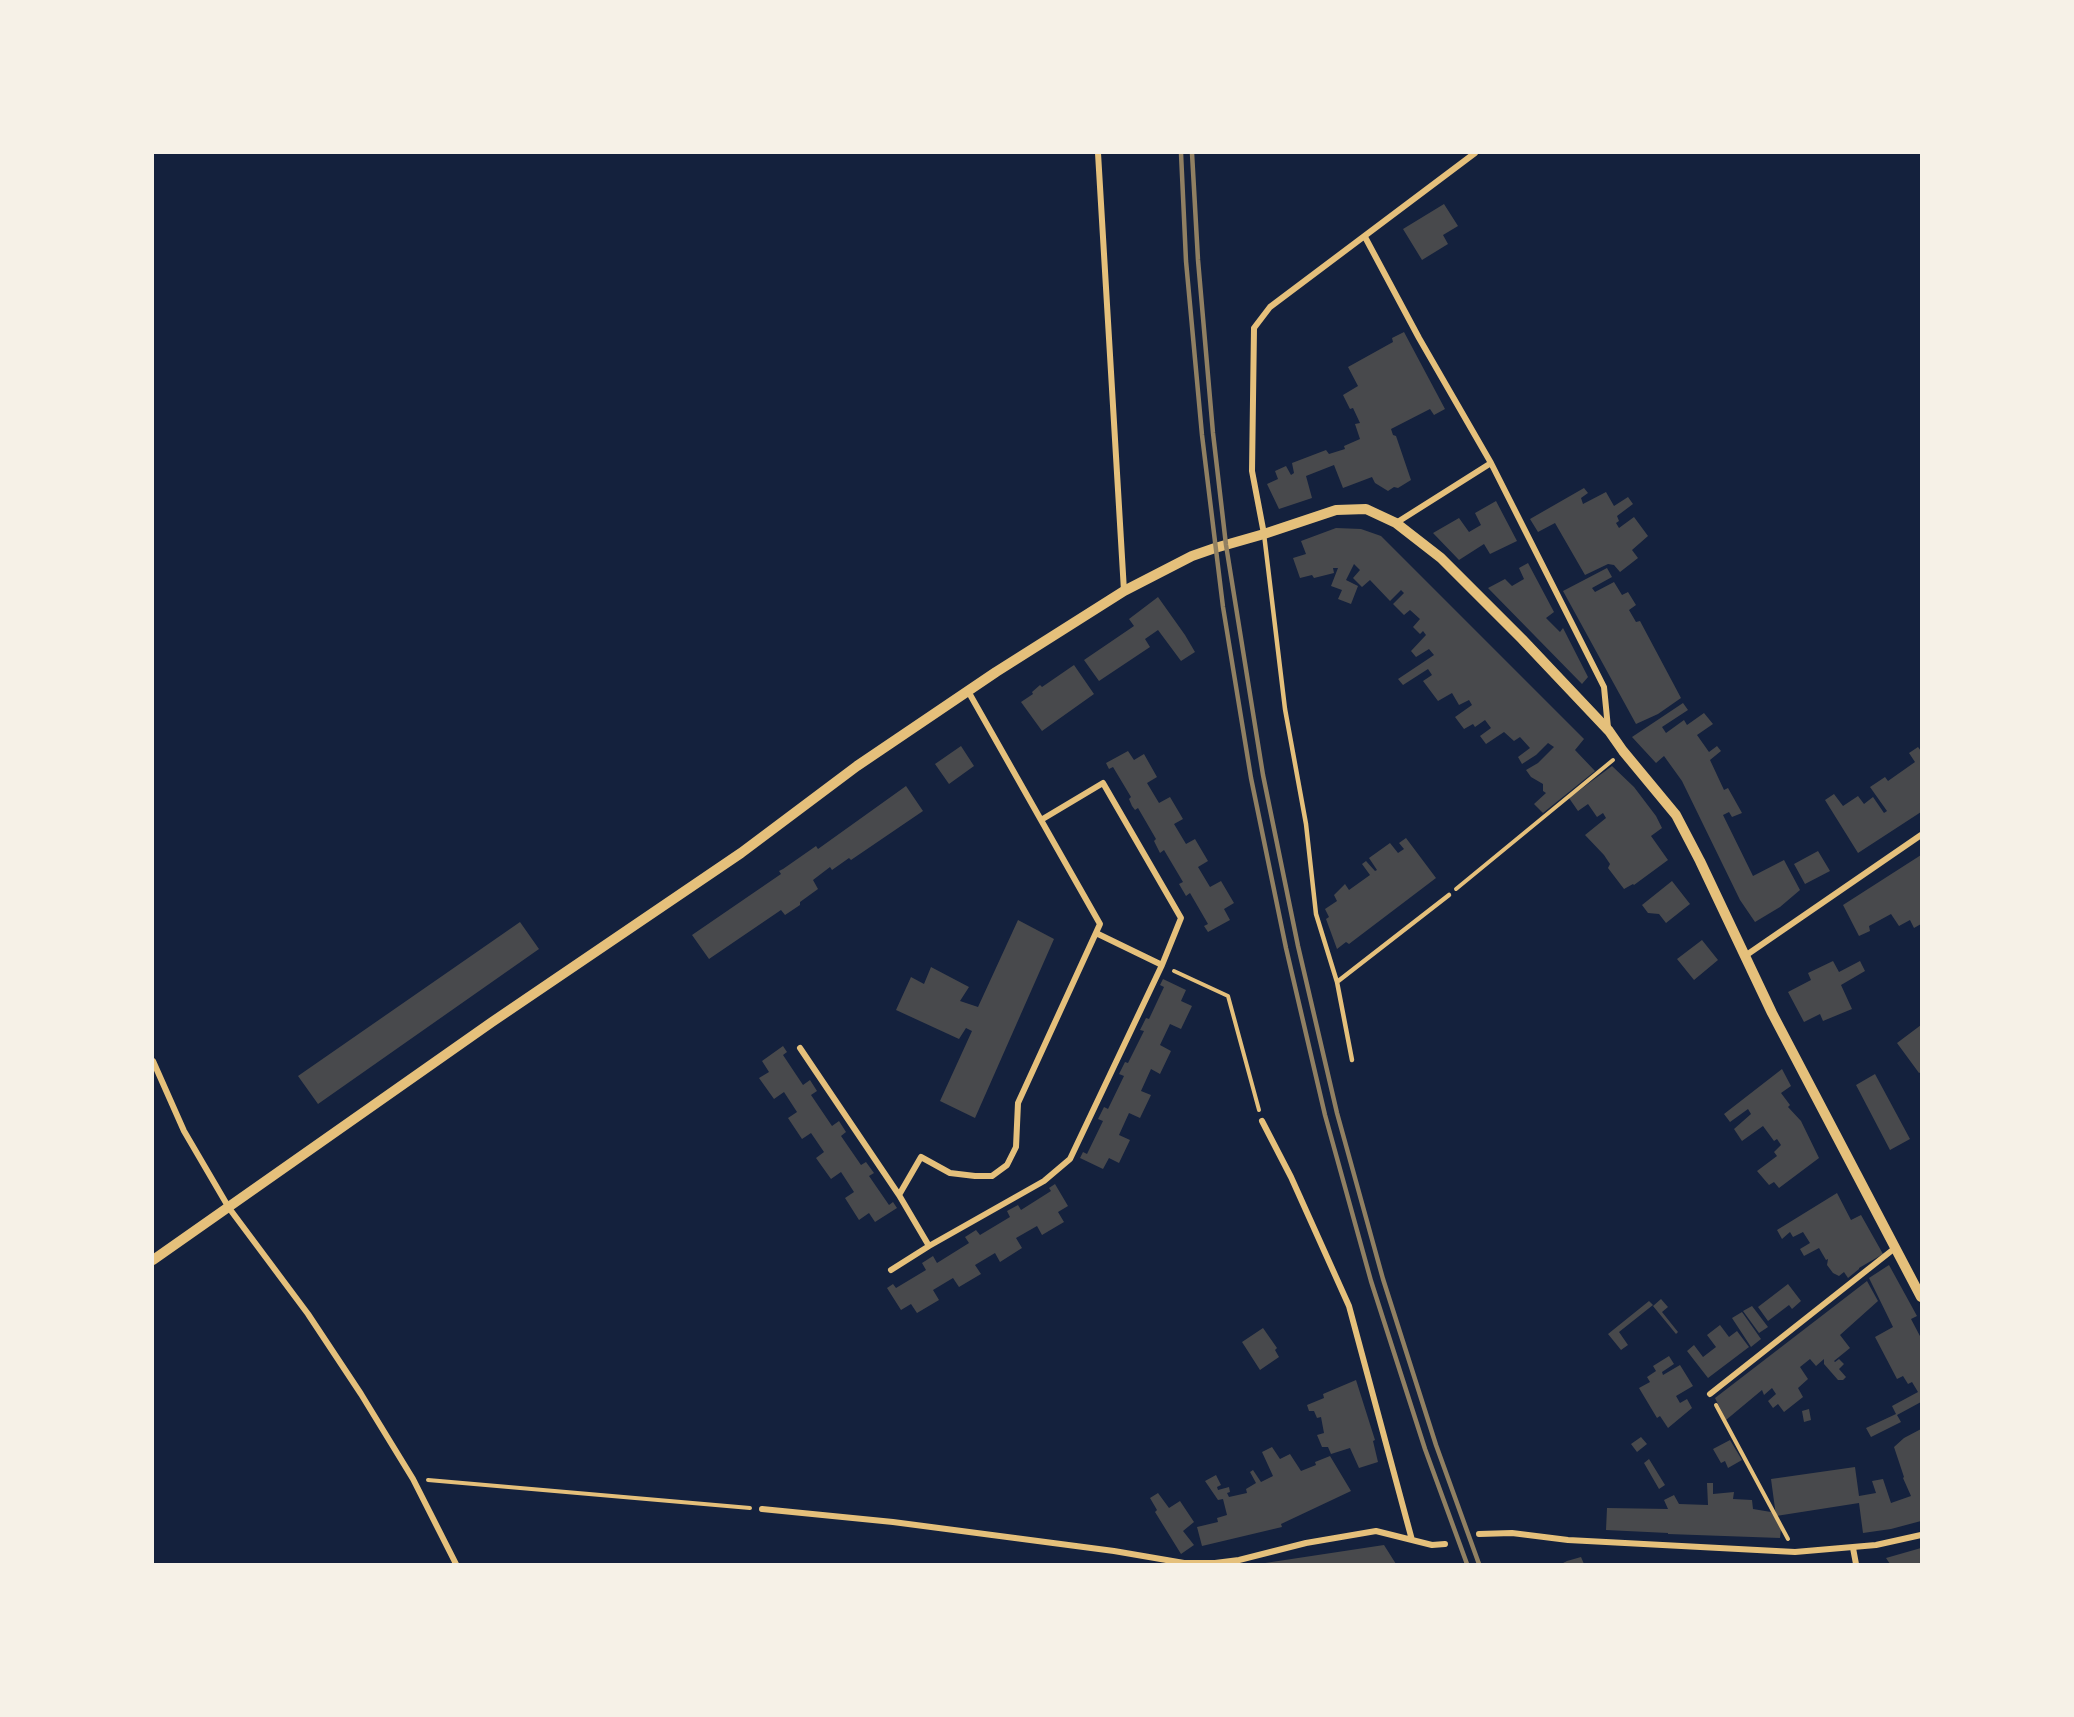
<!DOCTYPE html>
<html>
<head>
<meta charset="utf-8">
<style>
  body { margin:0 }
  #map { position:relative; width:2074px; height:1717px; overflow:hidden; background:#14213d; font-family:Arial,sans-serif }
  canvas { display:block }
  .frame { position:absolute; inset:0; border:154px solid #f6f1e7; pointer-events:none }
</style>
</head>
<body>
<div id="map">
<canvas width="2074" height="1717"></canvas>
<div class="frame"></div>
</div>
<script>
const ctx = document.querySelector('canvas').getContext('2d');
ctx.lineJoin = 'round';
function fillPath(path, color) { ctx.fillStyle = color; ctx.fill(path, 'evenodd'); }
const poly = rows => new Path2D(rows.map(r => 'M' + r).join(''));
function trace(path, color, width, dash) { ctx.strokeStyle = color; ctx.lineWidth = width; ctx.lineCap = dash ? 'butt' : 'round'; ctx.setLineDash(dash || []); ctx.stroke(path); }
const building = poly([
  [1444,204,1458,226,1443,235,1448,244,1422,260,1403,229],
  [1404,332,1445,409,1434,415,1430,409,1391,429,1393,435,1396,436,1411,480,1398,488,1394,487,1388,491,1375,483,1372,477,1343,488,1334,465,1306,476,1312,498,1279,509,1267,484,1278,479,1275,471,1286,466,1291,475,1294,473,1292,463,1326,450,1329,454,1345,449,1344,446,1360,439,1355,424,1360,423,1353,408,1350,409,1343,395,1358,386,1348,367,1393,342,1392,338],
  [1584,488,1588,493,1581,498,1583,504,1606,492,1614,506,1628,497,1633,504,1617,516,1619,521,1616,523,1619,528,1634,517,1648,536,1632,550,1638,558,1620,572,1614,565,1608,564,1585,575,1555,523,1538,532,1530,519],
  [1496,501,1517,541,1490,554,1484,544,1459,560,1433,533,1459,518,1469,532,1481,525,1475,513],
  [1336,528,1361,529,1381,536,1584,739,1575,750,1595,771,1543,813,1534,804,1546,793,1543,791,1543,784,1531,777,1526,770,1538,763,1554,747,1548,743,1536,755,1522,764,1518,757,1530,748,1520,737,1514,741,1504,732,1486,744,1480,736,1491,728,1485,720,1475,727,1473,724,1464,729,1455,717,1472,705,1469,700,1459,705,1452,693,1438,701,1423,681,1432,675,1428,669,1403,685,1398,679,1434,655,1429,649,1416,657,1411,651,1426,635,1423,631,1420,634,1413,627,1420,619,1410,610,1404,615,1393,604,1404,593,1401,590,1390,601,1370,580,1362,587,1353,578,1360,570,1354,564,1346,580,1358,586,1351,604,1338,599,1342,590,1331,586,1338,568,1333,568,1334,573,1314,578,1312,575,1300,578,1293,558,1306,554,1301,541],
  [1528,563,1554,612,1546,618,1560,632,1563,628,1588,677,1582,684,1488,588,1505,579,1512,586,1524,579,1519,568],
  [1607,568,1612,577,1592,588,1595,592,1614,582,1622,595,1628,592,1636,605,1629,610,1636,622,1640,621,1681,698,1658,714,1636,724,1563,591],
  [1158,597,1185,635,1195,652,1181,661,1158,630,1145,639,1150,647,1099,681,1084,660,1134,626,1129,619],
  [1074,665,1094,694,1042,731,1021,702,1033,694,1032,692,1040,685,1042,687],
  [1683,703,1688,710,1662,727,1666,733,1684,720,1687,725,1704,713,1713,724,1697,735,1709,752,1717,746,1721,751,1710,760,1724,790,1728,788,1742,813,1732,817,1729,812,1723,815,1753,876,1784,860,1800,890,1780,907,1755,922,1740,900,1682,781,1664,756,1656,763,1632,737],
  [961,746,974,766,949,784,935,764],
  [1918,747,1921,751,1921,812,1858,853,1825,800,1834,794,1843,806,1858,796,1864,804,1873,797,1884,813,1887,811,1870,787,1885,777,1888,781,1915,762,1909,753],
  [1128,751,1134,760,1144,754,1157,777,1147,783,1159,803,1170,797,1183,819,1174,824,1186,844,1195,839,1208,861,1198,867,1210,887,1221,881,1234,903,1224,909,1230,920,1208,932,1204,926,1208,924,1190,893,1186,896,1179,884,1183,882,1164,850,1160,853,1154,841,1156,839,1138,808,1135,810,1132,806,1129,799,1131,797,1113,767,1109,769,1106,763],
  [1612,766,1634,787,1656,816,1662,828,1651,836,1668,860,1634,885,1633,884,1624,889,1608,868,1610,864,1604,855,1585,835,1606,818,1603,813,1597,817,1588,804,1578,811,1569,798],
  [906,786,923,811,851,860,849,858,832,870,830,867,813,880,818,889,800,902,800,905,785,915,781,910,709,959,692,935,781,874,779,871,783,869,816,846,818,849],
  [1406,838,1436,878,1349,944,1346,942,1337,949,1326,919,1329,917,1325,909,1337,901,1334,895,1345,884,1349,890,1370,875,1362,864,1366,861,1375,871,1377,870,1369,858,1390,843,1398,853,1404,849,1399,843],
  [1818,851,1830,871,1805,884,1794,864],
  [1921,855,1921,924,1914,928,1910,920,1899,926,1891,914,1869,926,1870,931,1859,936,1843,905],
  [1672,881,1690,904,1666,923,1659,914,1648,913,1642,905],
  [1018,920,1054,939,975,1118,940,1101,972,1031,966,1028,959,1039,896,1010,911,977,924,984,931,967,969,987,960,1001,978,1007],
  [520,922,539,949,318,1104,298,1076],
  [1702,940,1718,960,1694,980,1677,959],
  [1833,961,1839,972,1860,961,1865,971,1841,985,1852,1009,1823,1021,1820,1014,1804,1022,1788,992,1811,980,1808,973],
  [1163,979,1186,990,1181,1001,1192,1006,1181,1029,1170,1024,1160,1045,1171,1051,1160,1074,1151,1069,1141,1091,1151,1095,1140,1118,1129,1113,1119,1135,1130,1140,1119,1163,1109,1158,1103,1169,1080,1158,1083,1152,1087,1154,1103,1121,1098,1119,1104,1107,1108,1109,1124,1076,1119,1074,1125,1062,1128,1063,1144,1031,1140,1030,1146,1018,1149,1019,1164,987,1160,985],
  [1921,1025,1921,1072,1919,1073,1897,1043],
  [783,1046,787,1052,783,1055,803,1085,810,1080,817,1091,811,1095,832,1126,839,1121,846,1132,841,1136,861,1165,866,1162,874,1173,869,1176,889,1205,893,1202,897,1208,875,1222,869,1213,859,1220,845,1198,854,1192,841,1172,831,1179,816,1158,824,1152,811,1133,802,1139,788,1118,797,1112,784,1092,774,1099,759,1078,769,1072,762,1061],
  [1782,1069,1791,1086,1781,1093,1790,1105,1788,1107,1801,1121,1819,1158,1779,1188,1774,1182,1769,1185,1757,1171,1777,1156,1774,1152,1781,1145,1777,1139,1774,1141,1763,1126,1742,1141,1734,1129,1751,1114,1748,1109,1730,1122,1724,1114],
  [1875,1074,1910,1139,1890,1150,1856,1085],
  [1055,1184,1068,1206,1058,1212,1064,1222,1042,1235,1037,1226,1016,1238,1022,1248,1000,1262,995,1253,975,1265,981,1274,959,1287,953,1278,933,1290,939,1300,917,1313,911,1304,901,1310,887,1288,893,1284,896,1288,926,1270,922,1263,933,1256,937,1263,969,1243,965,1237,976,1230,980,1235,1010,1217,1007,1211,1018,1205,1021,1210,1051,1191,1049,1188],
  [1837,1193,1851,1220,1861,1215,1883,1254,1859,1268,1859,1269,1848,1278,1844,1272,1839,1276,1833,1273,1827,1265,1828,1259,1826,1260,1819,1248,1804,1256,1800,1249,1810,1243,1803,1232,1793,1237,1790,1232,1782,1239,1777,1230],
  [1889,1265,1917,1316,1911,1319,1921,1338,1921,1402,1897,1415,1901,1422,1871,1437,1866,1428,1896,1414,1892,1406,1918,1392,1912,1382,1908,1384,1903,1376,1897,1379,1875,1337,1893,1327,1869,1278],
  [1867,1281,1878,1301,1840,1335,1850,1348,1834,1361,1835,1362,1839,1359,1844,1364,1839,1369,1846,1377,1843,1380,1838,1380,1824,1364,1824,1359,1816,1366,1810,1359,1800,1367,1808,1379,1798,1388,1803,1397,1784,1412,1778,1404,1773,1408,1768,1401,1776,1394,1772,1388,1764,1395,1762,1390,1726,1420,1715,1398],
  [1788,1284,1801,1301,1792,1309,1789,1305,1768,1321,1758,1307],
  [1661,1299,1668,1307,1662,1312,1678,1332,1676,1334,1653,1306],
  [1649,1301,1653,1305,1619,1332,1628,1345,1621,1350,1608,1334],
  [1752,1306,1768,1327,1759,1333,1743,1311],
  [1742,1312,1761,1339,1751,1347,1732,1318],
  [1720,1325,1729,1337,1737,1331,1749,1347,1708,1378,1687,1351,1694,1345,1703,1357,1716,1347,1707,1335],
  [1263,1328,1277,1348,1275,1350,1279,1357,1260,1370,1242,1342],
  [1669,1356,1674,1364,1662,1372,1663,1375,1680,1365,1693,1386,1676,1396,1680,1403,1687,1399,1692,1408,1668,1428,1660,1416,1657,1418,1639,1388,1650,1382,1647,1377,1656,1371,1653,1366],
  [1356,1380,1375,1440,1373,1441,1378,1462,1359,1468,1350,1448,1331,1454,1328,1447,1322,1447,1317,1435,1324,1433,1321,1417,1317,1418,1314,1411,1309,1411,1307,1405,1324,1398,1323,1394],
  [1809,1409,1811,1420,1804,1422,1802,1411],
  [1921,1429,1921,1521,1891,1529,1863,1533,1859,1503,1776,1516,1771,1479,1855,1467,1859,1496,1876,1493,1872,1481,1883,1479,1891,1503,1911,1496,1903,1478,1904,1477,1894,1447,1904,1438],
  [1641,1437,1647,1444,1637,1452,1631,1444],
  [1730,1440,1742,1460,1728,1468,1725,1461,1721,1463,1713,1449],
  [1272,1447,1280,1459,1290,1454,1301,1471,1316,1465,1315,1462,1330,1456,1351,1491,1281,1524,1282,1527,1202,1546,1197,1527,1218,1522,1217,1518,1227,1515,1223,1499,1218,1500,1205,1481,1216,1475,1221,1485,1217,1487,1218,1490,1229,1487,1230,1492,1227,1493,1229,1497,1247,1493,1246,1489,1256,1483,1250,1472,1253,1470,1261,1482,1273,1476,1262,1452],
  [1649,1459,1665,1485,1659,1489,1644,1463],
  [1707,1483,1713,1483,1713,1494,1734,1492,1733,1499,1752,1500,1753,1509,1771,1512,1781,1528,1780,1538,1668,1534,1668,1533,1606,1530,1607,1508,1668,1509,1664,1500,1674,1495,1679,1504,1708,1505],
  [1158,1493,1169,1508,1180,1501,1194,1522,1183,1531,1194,1545,1181,1554,1155,1512,1157,1510,1150,1498],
  [1384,1545,1396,1564,1265,1564,1265,1563],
  [1921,1548,1921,1564,1890,1564,1886,1558],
  [1581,1557,1584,1564,1561,1564,1567,1561]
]);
const path = poly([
  [1456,889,1613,760],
  [1174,971,1228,996,1259,1110],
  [1716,1405,1788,1539],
  [428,1480,750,1508]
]);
const service = poly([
  [1264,534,1285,709,1306,824,1316,914,1337,982,1352,1060],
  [1337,982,1449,895]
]);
const minor = poly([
  [1098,153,1124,591],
  [1365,237,1419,338,1491,463,1604,687,1608,728],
  [1396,523,1491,463],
  [1264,534,1252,471,1254,328,1270,307,1475,153],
  [968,691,1041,820,1100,924,1018,1103,1016,1147,1007,1165,992,1176,975,1176,950,1173,921,1157,899,1195,929,1246,1044,1181,1070,1159,1162,965,1181,918,1103,783,1041,820],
  [1096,933,1162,965],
  [1745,956,1921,835],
  [800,1048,899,1195],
  [153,1061,184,1131,229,1208,308,1314,361,1394,413,1479,456,1564],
  [1262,1121,1291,1177,1349,1306,1412,1540],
  [891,1270,929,1246],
  [1710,1394,1895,1248],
  [762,1509,893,1522,1114,1551,1184,1563,1215,1563,1239,1560,1306,1543,1376,1531,1432,1545,1445,1544],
  [1479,1534,1512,1533,1568,1540,1795,1552,1876,1545,1921,1535],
  [1853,1548,1856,1564]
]);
const tertiary = poly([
  [153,1260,492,1022,741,853,857,766,996,672,1124,591,1192,556,1215,548,1264,534,1336,510,1366,509,1396,523,1441,558,1522,639,1609,731,1623,751,1676,815,1700,861,1772,1013,1921,1297]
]);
const rail = poly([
  [1181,153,1186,261,1202,435,1223,607,1251,778,1286,948,1325,1115,1371,1281,1425,1449,1467,1564],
  [1192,153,1198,260,1213,433,1226,545,1263,775,1298,946,1337,1113,1383,1279,1436,1445,1479,1564]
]);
fillPath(building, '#48494c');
trace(path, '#e5c07b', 4);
trace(service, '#e5c07b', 4.5);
trace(minor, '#e5c07b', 6);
trace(tertiary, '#e5c07b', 10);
trace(rail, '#918062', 4.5);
</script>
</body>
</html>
